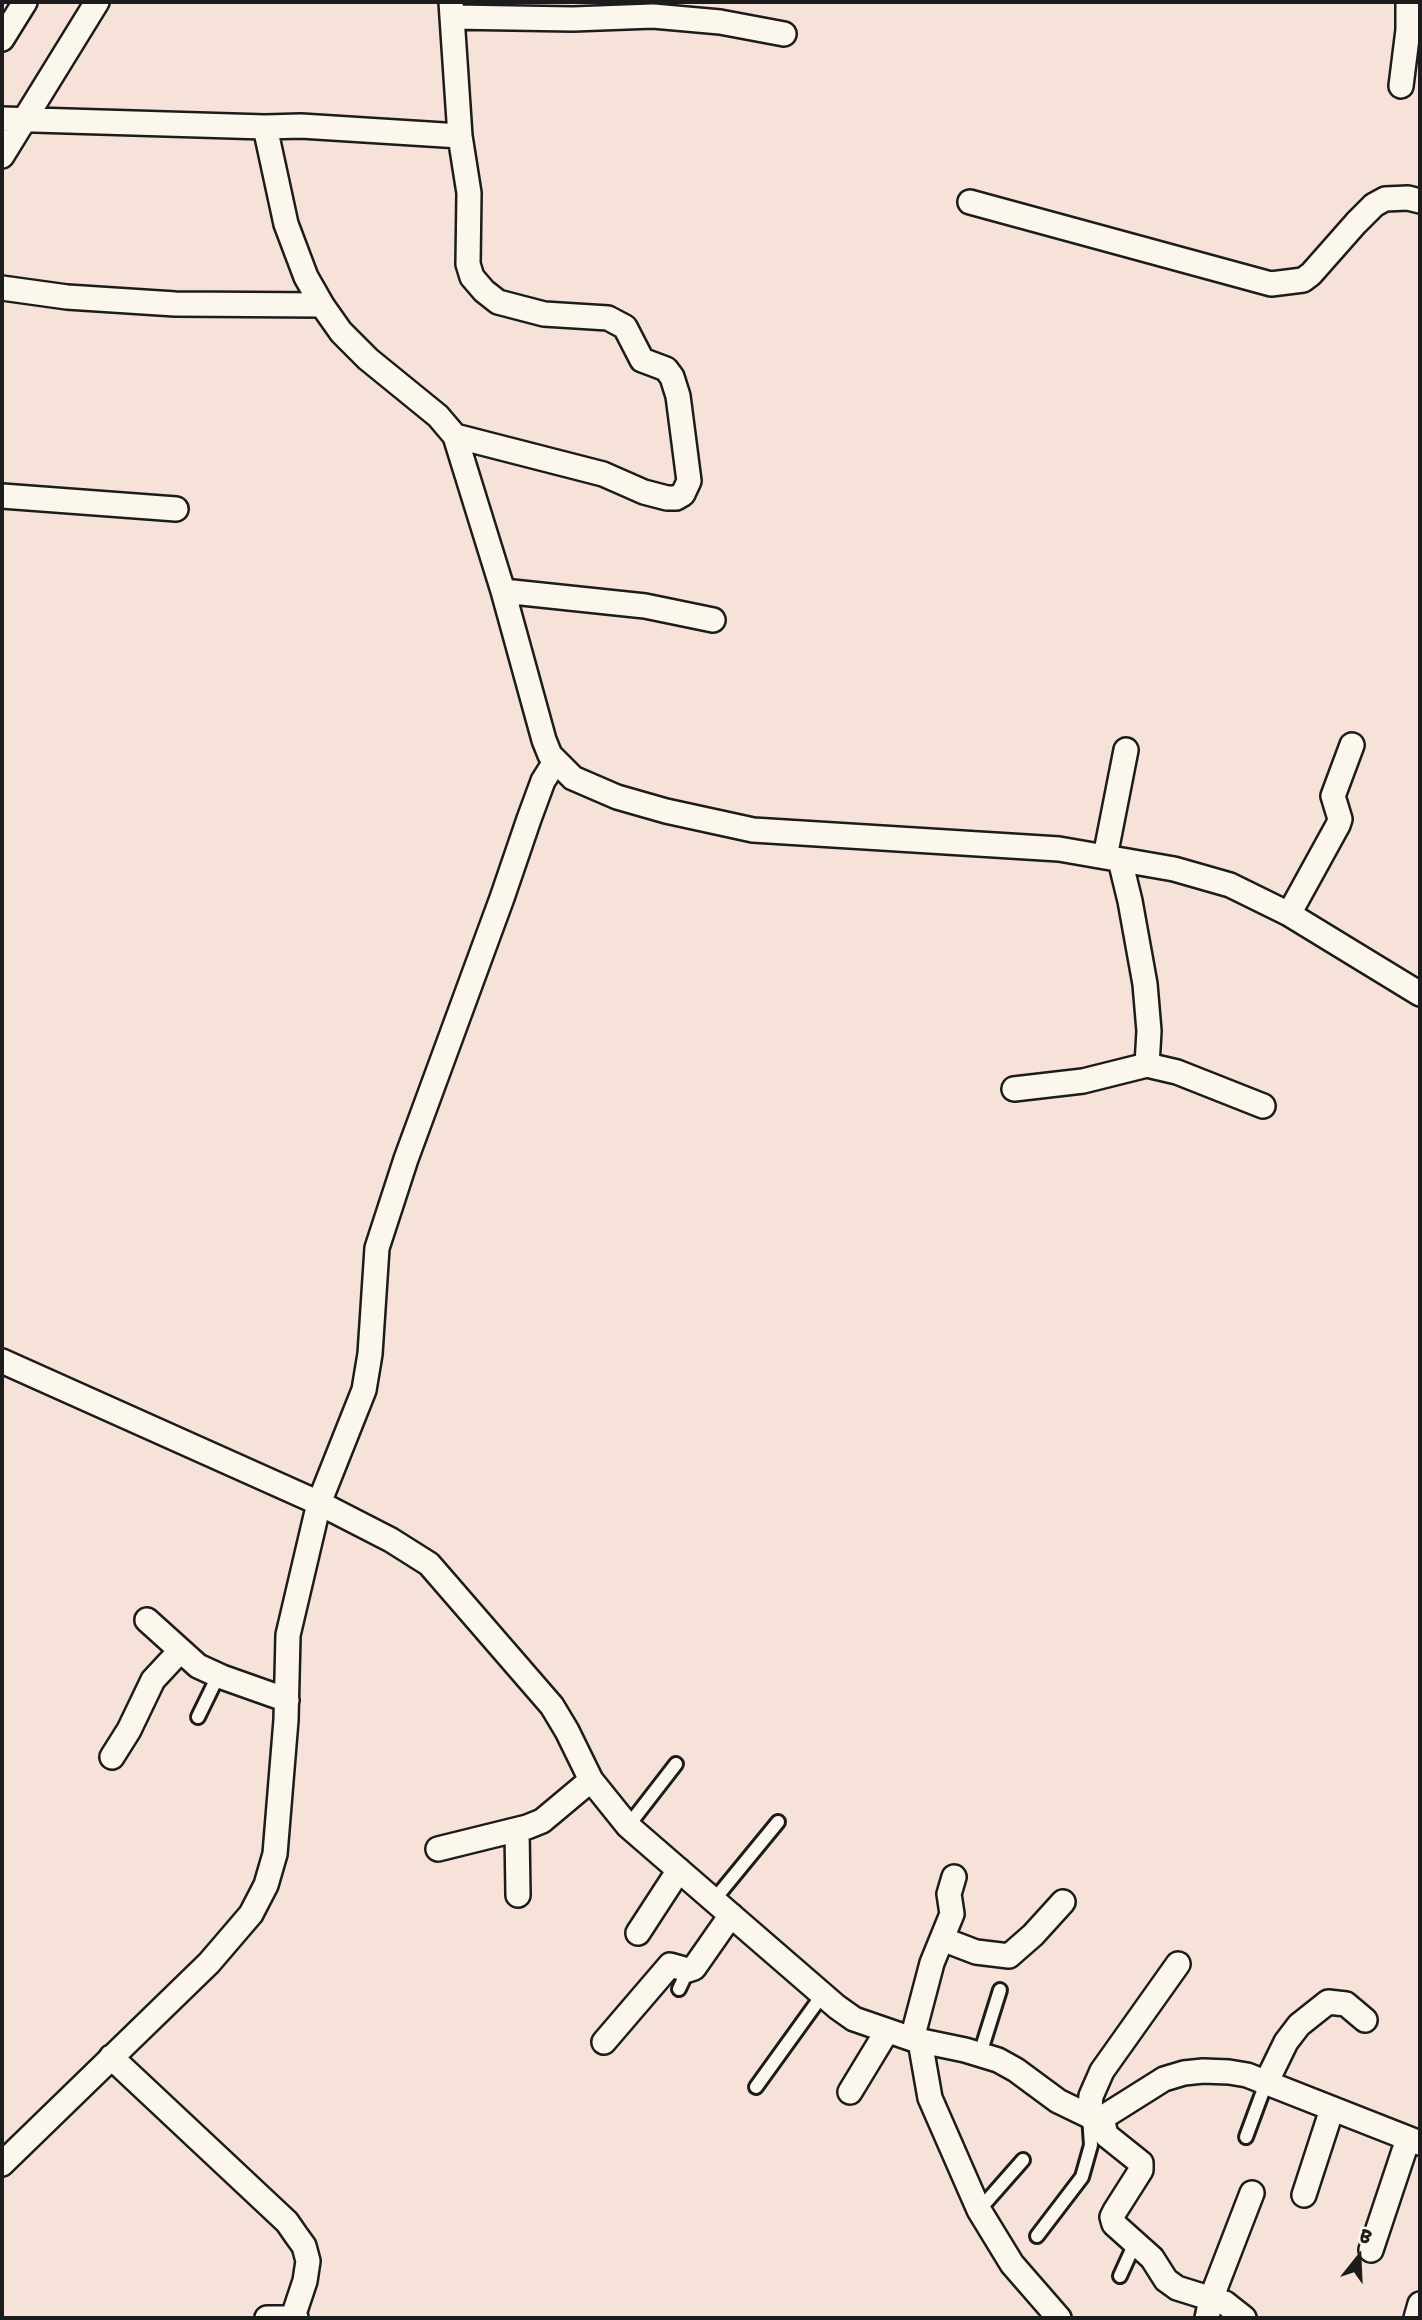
<!DOCTYPE html>
<html>
<head>
<meta charset="utf-8">
<style>
  body { margin:0 }
  #map { position:relative; width:1422px; height:2320px; overflow:hidden; background:#f6e2d8; font-family:"Shantell Sans",sans-serif }
  canvas { display:block }
  .frame { position:absolute; inset:0; border:4px solid #1c1c1c; pointer-events:none }
  .north { position:absolute; left:1324px; top:2222px; width:70px; height:70px; -webkit-text-stroke:5px #fbf7ec; paint-order:stroke; rotate:18deg; font-size:19px; font-weight:700; line-height:28px; text-align:center; color:#1c1c1c }
  .north::after { content:''; display:block; margin:auto; width:24px; height:32px; background:#1c1c1c; clip-path:polygon(50% 0,100% 100%,50% 72%,0 100%) }
</style>
</head>
<body>
<div id="map">
<canvas width="1422" height="2320"></canvas>
<div class="frame"></div>
<div class="north">B</div>
</div>
<script>
const ctx = document.querySelector('canvas').getContext('2d');
ctx.lineJoin = 'round';
const poly = rows => new Path2D(rows.map(r => 'M' + r).join(''));
function trace(path, color, width, dash) { ctx.strokeStyle = color; ctx.lineWidth = width; ctx.lineCap = dash ? 'butt' : 'round'; ctx.setLineDash(dash || []); ctx.stroke(path); }
const service = poly([
  [198,1717,218,1676],
  [628,1826,676,1764],
  [714,1900,778,1822],
  [679,1989,688,1970],
  [980,2054,1000,1990],
  [756,2087,823,1994],
  [1246,2137,1266,2083],
  [979,2210,1023,2160],
  [1037,2236,1082,2177,1091,2145,1089,2116],
  [1120,2276,1135,2243]
]);
const minor = poly([
  [452,17,573,19,653,16,720,22,784,34],
  [2,39,25,2],
  [1401,86,1408,30,1408,2],
  [2,119,265,127,286,224,306,277,322,305,341,332,368,359,438,416,455,436,503,591,544,740,550,755,573,778,617,797,666,811,753,830,1059,849,1174,869,1230,885,1289,914,1420,994],
  [265,127,301,126,460,136,451,2],
  [2,156,97,2],
  [970,202,1271,284,1303,280,1311,274,1356,223,1374,205,1385,199,1408,198,1420,201],
  [2,288,67,297,175,304,322,305],
  [455,436,603,474,644,492,667,498,676,498,683,494,689,481,678,396,672,377,666,369,642,360,625,327,608,318,544,314,498,302,484,291,472,277,468,264,469,193,460,136],
  [2,496,176,509],
  [503,591,645,606,713,620],
  [1105,857,1126,750],
  [1120,860,1130,901,1145,984,1149,1031,1147,1065],
  [1289,914,1338,825,1340,819,1333,796,1352,745],
  [1014,1089,1083,1081,1147,1065,1177,1072,1263,1106],
  [2,1361,319,1503,391,1540,429,1564,552,1706,567,1731,591,1780,628,1826,837,2007,854,2019,912,2039,965,2050,998,2060,1016,2070,1058,2101,1089,2116,1102,2118,1164,2079,1184,2073,1203,2071,1229,2072,1247,2075,1420,2143],
  [147,1620,198,1666,222,1677,287,1700],
  [112,1757,129,1730,153,1680,180,1651],
  [517,1830,518,1895],
  [438,1849,527,1827,542,1821,591,1780],
  [638,1933,679,1870],
  [942,1939,976,1952,1009,1956,1033,1935,1063,1902],
  [912,2039,932,1963,952,1914,949,1894,954,1877],
  [920,2041,930,2098,979,2210,1012,2264,1059,2318],
  [604,2042,670,1965,688,1970,694,1968,731,1915],
  [111,2057,287,2222,296,2235,304,2246,308,2261,305,2281,293,2317],
  [1266,2083,1286,2042,1299,2025,1328,2002,1346,2004,1365,2020],
  [850,2092,887,2031],
  [1089,2116,1091,2096,1102,2071,1178,1964],
  [1102,2118,1106,2135,1141,2163,1141,2170,1115,2211,1112,2217,1114,2224,1152,2258,1166,2280,1177,2288,1225,2303,1244,2318],
  [2,2164,209,1963,251,1914,266,1885,275,1854,286,1720,288,1635,319,1503,364,1390,370,1354,377,1248,406,1159,502,898,529,819,543,781,555,762],
  [1304,2195,1332,2109],
  [1371,2250,1408,2139],
  [267,2318,296,2318],
  [1207,2318,1211,2299,1252,2193],
  [1416,2318,1420,2304]
]);
trace(service, '#1c1c1c', 18);
trace(minor, '#1c1c1c', 28);
trace(service, '#fbf7ec', 12);
trace(minor, '#fbf7ec', 23);
</script>
</body>
</html>
